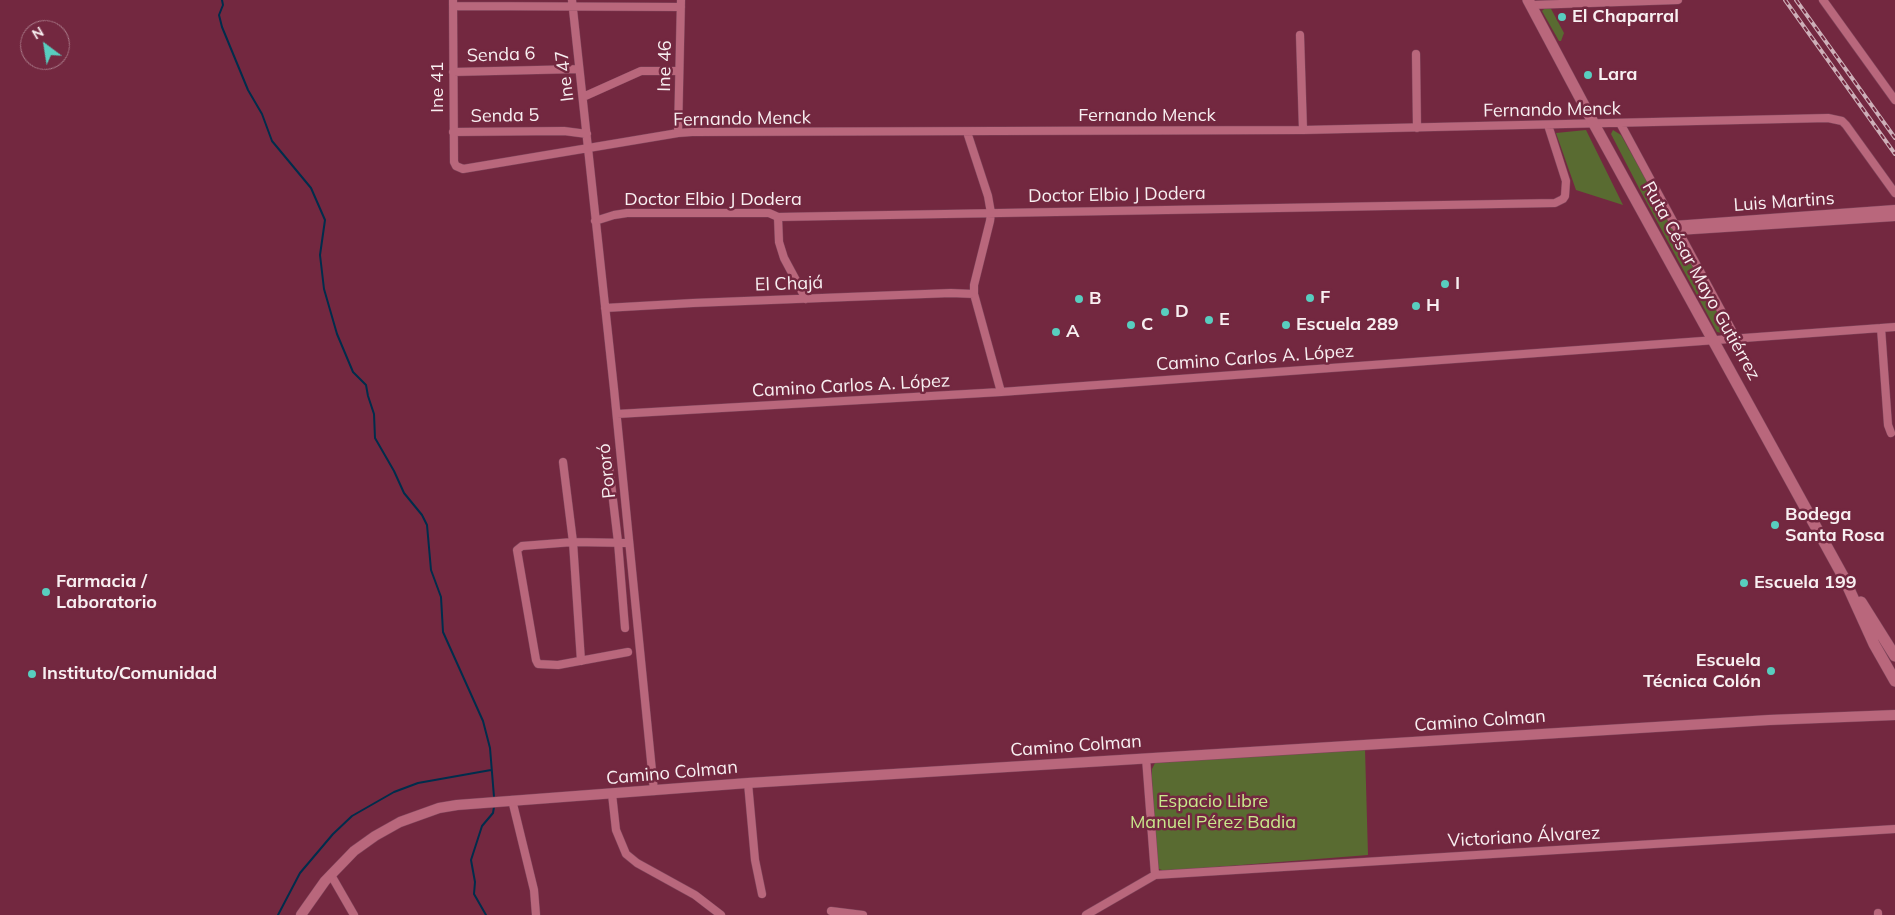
<!DOCTYPE html>
<html>
<head>
<meta charset="utf-8">
<style>
  body { margin:0 }
  #map { position:relative; width:1895px; height:915px; overflow:hidden; background:#732840; font-family:Mulish,sans-serif }
  canvas { display:block }
  .north { position:absolute; left:20px; top:20px; width:50px; height:50px; box-sizing:border-box; background:#732840; border:1px solid #a87887; border-radius:50%; rotate:329deg; font-size:14px; font-weight:700; line-height:20px; text-align:center; color:#f8eff1 }
  .north::after { content:''; display:block; margin:auto; width:18px; height:22px; background:#58cebf; clip-path:polygon(50% 0,100% 100%,50% 72%,0 100%) }
</style>
</head>
<body>
<div id="map">
<canvas width="1895" height="915"></canvas>
<div class="north">N</div>
</div>
<script>
const ctx = document.querySelector('canvas').getContext('2d');
ctx.lineJoin = 'round';
function fillPath(path, color) { ctx.fillStyle = color; ctx.fill(path, 'evenodd'); }
const poly = rows => new Path2D(rows.map(r => 'M' + r).join(''));
function trace(path, color, width, dash) { ctx.strokeStyle = color; ctx.lineWidth = width; ctx.lineCap = dash ? 'butt' : 'round'; ctx.setLineDash(dash || []); ctx.stroke(path); }
function write(font, color, halo, rows, align = 'center') {
  ctx.font = font + ' Mulish,sans-serif'; ctx.lineWidth = 5; ctx.setLineDash([]); ctx.textBaseline = 'middle'; ctx.strokeStyle = halo; ctx.fillStyle = color; for (const [text, x, y, turn = 0] of rows) {
    ctx.save(); ctx.translate(x, y); ctx.rotate((+turn || 0) * Math.PI / 180); ctx.textAlign = isNaN(turn) ? turn : align; if (halo) ctx.strokeText(text, 0, 0); ctx.fillText(text, 0, 0); ctx.restore();
  }
}
const green = poly([
  [1550,7,1564,33,1561,41,1559,41,1542,11,1545,8],
  [1586,130,1623,205,1576,190,1556,133],
  [1613,130,1621,135,1667,217,1724,324,1725,330,1722,333,1717,332,1641,192,1611,134],
  [1365,749,1368,855,1165,871,1159,869,1155,861,1152,778,1152,769,1155,763]
]);
const stream = poly([
  [222,0,223,5,219,15,222,27,248,90,262,114,272,141,311,188,325,220,320,255,324,289,337,334,353,372,366,385,368,396,374,414,375,438,394,471,404,493,422,515,427,525,431,570,441,597,443,632,483,721,490,748,494,797],
  [278,915,300,873,333,834,352,816,394,792,418,783,491,770],
  [486,915,474,894,475,882,471,860,482,826,493,813,494,807]
]);
const minor = poly([
  [453,0,454,162,456,166,463,169,678,133,692,132,1303,130,1828,118,1842,121,1846,125,1895,193],
  [572,0,614,389,654,791],
  [1823,0,1895,100],
  [1531,5,1678,0],
  [453,6,681,7],
  [1300,35,1303,130],
  [1416,54,1417,128],
  [453,72,579,69],
  [583,97,641,71,679,71],
  [1620,123,1736,338],
  [453,132,564,131,587,134],
  [967,132,988,196,991,213,990,221,974,285,974,294,1001,392],
  [678,133,681,0],
  [778,217,779,242,784,258,806,299],
  [595,221,614,215,627,213,769,213,778,217,1555,203,1563,199,1565,196,1566,181,1548,125],
  [1674,225,1895,209],
  [1678,231,1895,217],
  [605,308,693,303,951,293,974,294],
  [1881,328,1888,425,1891,433],
  [617,414,1001,392,1895,327],
  [608,458,618,542,625,628],
  [563,462,573,542,581,661],
  [628,652,558,665,538,664,536,660,517,550,522,546,573,542,629,543],
  [1146,758,1155,875],
  [748,783,755,860,762,894],
  [612,794,616,830,626,854,637,863,695,895,721,915],
  [512,800,534,890,536,915],
  [331,875,354,915],
  [831,911,863,915],
  [1086,915,1155,875,1895,829],
  [1878,915,1878,913]
]);
const tertiary = poly([
  [301,915,325,881,354,851,375,836,400,822,439,808,457,805,748,783,1769,720,1895,715]
]);
const secondary = poly([
  [1528,0,1594,124,1844,578,1874,644,1895,681],
  [1861,602,1895,656]
]);
const rail = poly([
  [1785,0,1895,154],
  [1796,0,1895,138]
]);
const markers = [
  [1562,17,5,"#58cebf"],
  [1588,75,5,"#58cebf"],
  [1445,284,5,"#58cebf"],
  [1310,298,5,"#58cebf"],
  [1079,299,5,"#58cebf"],
  [1416,306,5,"#58cebf"],
  [1165,312,5,"#58cebf"],
  [1209,320,5,"#58cebf"],
  [1131,325,5,"#58cebf"],
  [1286,325,5,"#58cebf"],
  [1056,332,5,"#58cebf"],
  [1775,525,5,"#58cebf"],
  [1744,583,5,"#58cebf"],
  [46,592,5,"#58cebf"],
  [1771,671,5,"#58cebf"],
  [32,674,5,"#58cebf"]
];
const poiNames = [
  ["El Chaparral",1572,17],
  ["Lara",1598,75],
  ["I",1455,284],
  ["F",1320,298],
  ["B",1089,299],
  ["H",1426,306],
  ["D",1175,312],
  ["E",1219,320],
  ["C",1141,325],
  ["Escuela 289",1296,325],
  ["A",1066,332],
  ["Bodega",1785,515],
  ["Santa Rosa",1785,536],
  ["Farmacia /",56,582],
  ["Laboratorio",56,603],
  ["Escuela 199",1754,583],
  ["Escuela",1761,661,"right"],
  ["Técnica Colón",1761,682,"right"],
  ["Instituto/Comunidad",42,674]
];
const streetNames = [
  ["Senda 6",501,55,-2],
  ["Ine 46",665,66,-89],
  ["Ine 47",565,76,-97],
  ["Ine 41",438,87,-90],
  ["Fernando Menck",1552,110,-1],
  ["Senda 5",505,116,-1],
  ["Fernando Menck",1147,116],
  ["Fernando Menck",742,119,-1],
  ["Doctor Elbio J Dodera",1117,195,-1],
  ["Doctor Elbio J Dodera",713,200],
  ["Luis Martins",1784,202,-4],
  ["Ruta César Mayo Gutiérrez",1701,281,61],
  ["El Chajá",789,284,-2],
  ["Camino Carlos A. López",1255,358,-4],
  ["Camino Carlos A. López",851,386,-3],
  ["Pororó",607,471,-96],
  ["Camino Colman",1480,721,-4],
  ["Camino Colman",1076,746,-4],
  ["Camino Colman",672,773,-5],
  ["Victoriano Álvarez",1524,837,-3]
];
const parkNames = [
  ["Espacio Libre",1213,802],
  ["Manuel Pérez Badia",1213,823]
];
fillPath(green, '#596b31');
trace(stream, '#002d4c', 2);
trace(minor, '#7f455b', 9);
trace(tertiary, '#7f455b', 11);
trace(secondary, '#7f455b', 12);
trace(minor, '#b9677c', 8);
trace(tertiary, '#b9677c', 10);
trace(secondary, '#b9677c', 11);
trace(rail, '#cdafb8', 4);
trace(rail, '#732840', 2, [5.5]);
for (const [x, y, r, color] of markers) { const dot = new Path2D(); dot.arc(x, y, r, 0, 2 * Math.PI); ctx.fillStyle = color; ctx.fill(dot); trace(dot, '#732840', 2); }
write('bold 18px', '#f8eff1', '#732840', poiNames, 'left');
write('18px', '#f8eff1', '#732840', streetNames);
write('18px', '#c8e78b', '#732840', parkNames);
</script>
</body>
</html>
